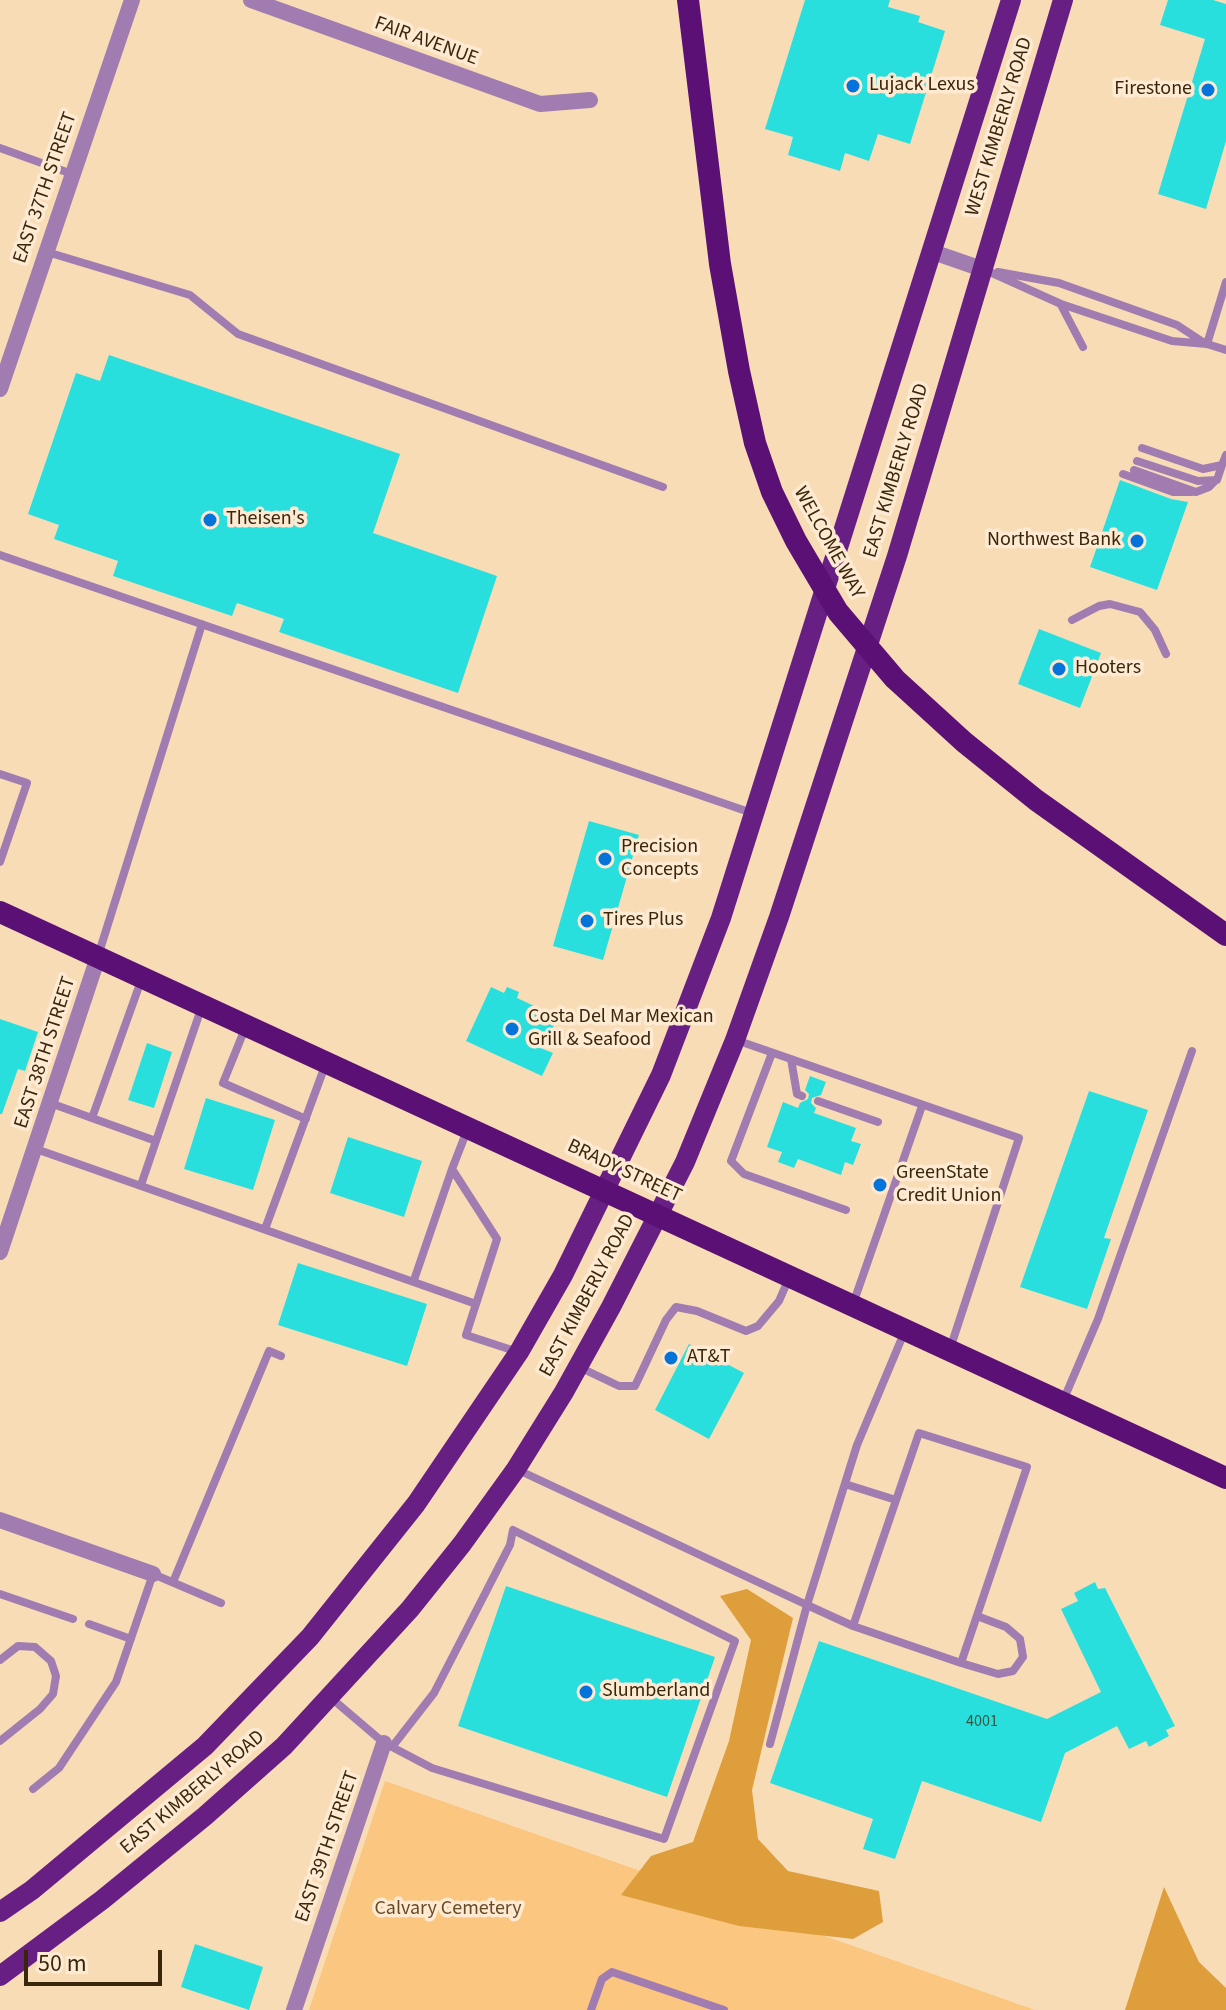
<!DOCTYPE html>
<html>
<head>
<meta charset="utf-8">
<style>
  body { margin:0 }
  #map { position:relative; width:1226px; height:2010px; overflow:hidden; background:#f8dcb6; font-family:"Source Sans 3",sans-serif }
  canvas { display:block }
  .scale { position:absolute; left:24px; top:1950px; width:138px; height:36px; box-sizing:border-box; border:4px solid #39270c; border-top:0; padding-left:10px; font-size:24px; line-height:28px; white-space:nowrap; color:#39270c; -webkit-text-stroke:6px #feead2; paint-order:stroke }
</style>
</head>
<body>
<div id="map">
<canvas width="1226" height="2010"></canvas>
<div class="scale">50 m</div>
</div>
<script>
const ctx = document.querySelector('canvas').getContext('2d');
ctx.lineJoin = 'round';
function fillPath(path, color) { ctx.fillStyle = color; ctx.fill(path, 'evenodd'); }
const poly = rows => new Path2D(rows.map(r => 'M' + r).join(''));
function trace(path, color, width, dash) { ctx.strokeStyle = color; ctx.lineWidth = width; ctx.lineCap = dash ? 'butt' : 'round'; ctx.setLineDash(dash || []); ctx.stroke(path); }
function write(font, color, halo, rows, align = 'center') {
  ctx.font = font + ' "Source Sans 3",sans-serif'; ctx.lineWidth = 7; ctx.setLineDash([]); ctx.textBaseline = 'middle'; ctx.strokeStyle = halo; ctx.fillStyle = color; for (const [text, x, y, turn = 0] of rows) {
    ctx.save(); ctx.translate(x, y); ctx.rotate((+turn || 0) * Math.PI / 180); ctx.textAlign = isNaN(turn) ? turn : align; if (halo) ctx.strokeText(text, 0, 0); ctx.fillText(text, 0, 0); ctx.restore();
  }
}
const green = poly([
  [385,1781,1035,2010,309,2010]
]);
const forest = poly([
  [747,1589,793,1618,752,1790,758,1839,788,1871,879,1891,883,1922,853,1939,739,1926,621,1895,651,1856,693,1842,729,1741,751,1640,720,1596],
  [1164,1887,1199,1962,1226,1988,1226,2010,1125,2010]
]);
const building = poly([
  [805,0,890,0,888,7,920,16,918,22,945,31,910,144,878,134,869,161,845,153,840,171,788,155,793,137,765,129],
  [1168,0,1213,0,1226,4,1226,141,1206,209,1158,194,1205,39,1160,25],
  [109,355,400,454,373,533,497,576,458,693,279,632,284,619,237,603,232,616,113,576,118,561,54,539,59,525,28,514,76,373,100,381],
  [1120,480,1171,499,1188,502,1157,590,1090,567],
  [1039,629,1101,653,1080,708,1018,684],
  [589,821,639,835,603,960,553,946],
  [491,987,504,993,507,987,519,992,517,998,558,1017,543,1049,553,1053,542,1076,466,1041],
  [0,1019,38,1032,25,1071,18,1069,2,1114,0,1114],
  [147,1043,172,1052,154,1108,128,1100],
  [810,1076,826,1082,821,1095,812,1098,811,1103,816,1108,814,1113,856,1128,851,1141,861,1144,853,1165,845,1162,841,1175,798,1159,794,1168,778,1162,782,1152,767,1147,783,1102,798,1108,800,1103,808,1099,809,1094,805,1090],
  [1089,1091,1148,1110,1104,1238,1111,1239,1087,1309,1020,1287],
  [206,1098,275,1120,253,1190,184,1169],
  [348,1137,422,1161,404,1217,330,1193],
  [298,1263,427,1304,407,1366,278,1325],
  [689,1344,744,1373,709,1439,655,1410],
  [1095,1582,1098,1589,1105,1588,1175,1726,1166,1730,1169,1736,1149,1747,1146,1741,1129,1749,1117,1726,1065,1753,1041,1822,922,1781,895,1859,863,1849,873,1819,770,1783,819,1641,1047,1719,1101,1692,1061,1609,1078,1601,1074,1593],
  [506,1586,715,1657,667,1797,458,1726],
  [195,1944,263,1967,249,2010,181,1987]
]);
const service = poly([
  [0,148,72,174],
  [47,252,190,295,238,334,663,487],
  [983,269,1061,304,1172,341,1207,344,1226,350],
  [998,272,1059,283,1177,325,1206,344],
  [1061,305,1083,347],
  [1207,344,1226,282],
  [1142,448,1203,469,1222,465,1226,455],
  [1137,461,1198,481,1217,480,1222,465],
  [1134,470,1196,492,1209,487,1216,480],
  [1123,474,1173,492,1192,492],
  [0,555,752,813],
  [1072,620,1099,606,1110,604,1140,612,1155,630,1166,654],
  [0,774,27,783,0,862],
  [98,956,202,624],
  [246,1026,223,1083,306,1119],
  [736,1040,1019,1138,950,1349],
  [772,1053,731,1161,744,1174,846,1210],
  [791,1059,797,1094,802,1096],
  [818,1101,878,1122],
  [50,1103,156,1141],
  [92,1118,142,978],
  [36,1149,476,1304,466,1335,518,1352],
  [452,1169,468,1128],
  [141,1185,202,1006],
  [265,1229,326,1063],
  [414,1280,452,1169,497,1239,476,1304],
  [853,1304,922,1106],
  [579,1367,619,1386,635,1386,666,1320,676,1307,697,1311,746,1331,758,1326,779,1301,789,1278],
  [1063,1401,1098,1319,1192,1051],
  [516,1469,807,1605,857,1445,904,1333],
  [845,1484,896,1500],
  [173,1582,269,1351,281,1356],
  [0,1594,73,1619],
  [89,1624,131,1639],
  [0,1660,18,1646,35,1647,51,1661,56,1676,53,1694,40,1709,0,1741],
  [961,1663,998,1674,1013,1671,1023,1657,1020,1639,1006,1627,977,1616],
  [330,1697,384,1743,392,1747,432,1768,664,1839,735,1641,513,1530,510,1545,434,1693,392,1747],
  [770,1744,807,1605,853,1626,961,1663,1027,1467,919,1433,853,1626],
  [33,1789,59,1768,116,1682,153,1574,221,1603],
  [591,2010,602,1979,612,1972,724,2010]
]);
const minor = poly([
  [251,0,540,104,590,100],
  [933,252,982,269],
  [0,1252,98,957],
  [0,1520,153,1574],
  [294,2010,384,1743]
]);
const tertiary = poly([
  [0,389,132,0]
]);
const primary = poly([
  [0,1912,32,1890,205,1746,310,1637,416,1504,519,1352,563,1275,661,1075,721,918,1011,0],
  [0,1976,102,1900,205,1816,284,1746,410,1609,462,1544,516,1469,564,1392,611,1307,685,1162,735,1040,779,917,897,556,1063,0]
]);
const trunk = poly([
  [688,0,720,264,739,371,755,443,772,492,796,541,838,612,895,679,964,742,1036,800,1226,935],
  [0,912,1226,1478]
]);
const markers = [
  [853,86,8,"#0474db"],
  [1208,90,8,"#0474db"],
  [210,520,8,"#0474db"],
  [1137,541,8,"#0474db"],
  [1059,669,8,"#0474db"],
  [605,859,8,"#0474db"],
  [587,921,8,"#0474db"],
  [512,1029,8,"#0474db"],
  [880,1185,8,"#0474db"],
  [671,1358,8,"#0474db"],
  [586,1692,8,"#0474db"]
];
const numberNames = [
  ["4001",982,1722]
];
const streetNames = [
  ["FAIR AVENUE",426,42,20],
  ["WEST KIMBERLY ROAD",1000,127,-73],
  ["EAST 37TH STREET",46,188,-71],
  ["EAST KIMBERLY ROAD",897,471,-73],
  ["WELCOME WAY",828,543,61],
  ["EAST 38TH STREET",46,1053,-72],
  ["BRADY STREET",624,1172,25],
  ["EAST KIMBERLY ROAD",588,1296,-62],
  ["EAST KIMBERLY ROAD",193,1793,-40],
  ["EAST 39TH STREET",328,1847,-71]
];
const poiNames = [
  ["Lujack Lexus",869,86],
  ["Firestone",1192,90,"right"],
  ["Theisen's",226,520],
  ["Northwest Bank",1121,541,"right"],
  ["Hooters",1075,669],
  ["Precision",621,848],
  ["Concepts",621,871],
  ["Tires Plus",603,921],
  ["Costa Del Mar Mexican",528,1018],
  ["Grill & Seafood",528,1041],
  ["GreenState",896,1174],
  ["Credit Union",896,1197],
  ["AT&T",687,1358],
  ["Slumberland",602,1692]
];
const parkNames = [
  ["Calvary Cemetery",448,1910]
];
fillPath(green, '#fac680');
fillPath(forest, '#de9e3c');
fillPath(building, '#29dfde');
trace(service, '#a07cb1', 8);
trace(minor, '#a07cb1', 16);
trace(tertiary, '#a07cb1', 16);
trace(primary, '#681f84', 20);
trace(trunk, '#5a1075', 22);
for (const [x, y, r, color] of markers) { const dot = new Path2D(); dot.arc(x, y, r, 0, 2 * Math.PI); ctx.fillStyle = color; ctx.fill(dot); trace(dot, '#feead2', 3); }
write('16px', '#355540', null, numberNames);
write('20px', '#39270c', '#feead2', streetNames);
write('20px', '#39270c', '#feead2', poiNames, 'left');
write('20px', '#664b24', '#feead2', parkNames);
</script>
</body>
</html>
